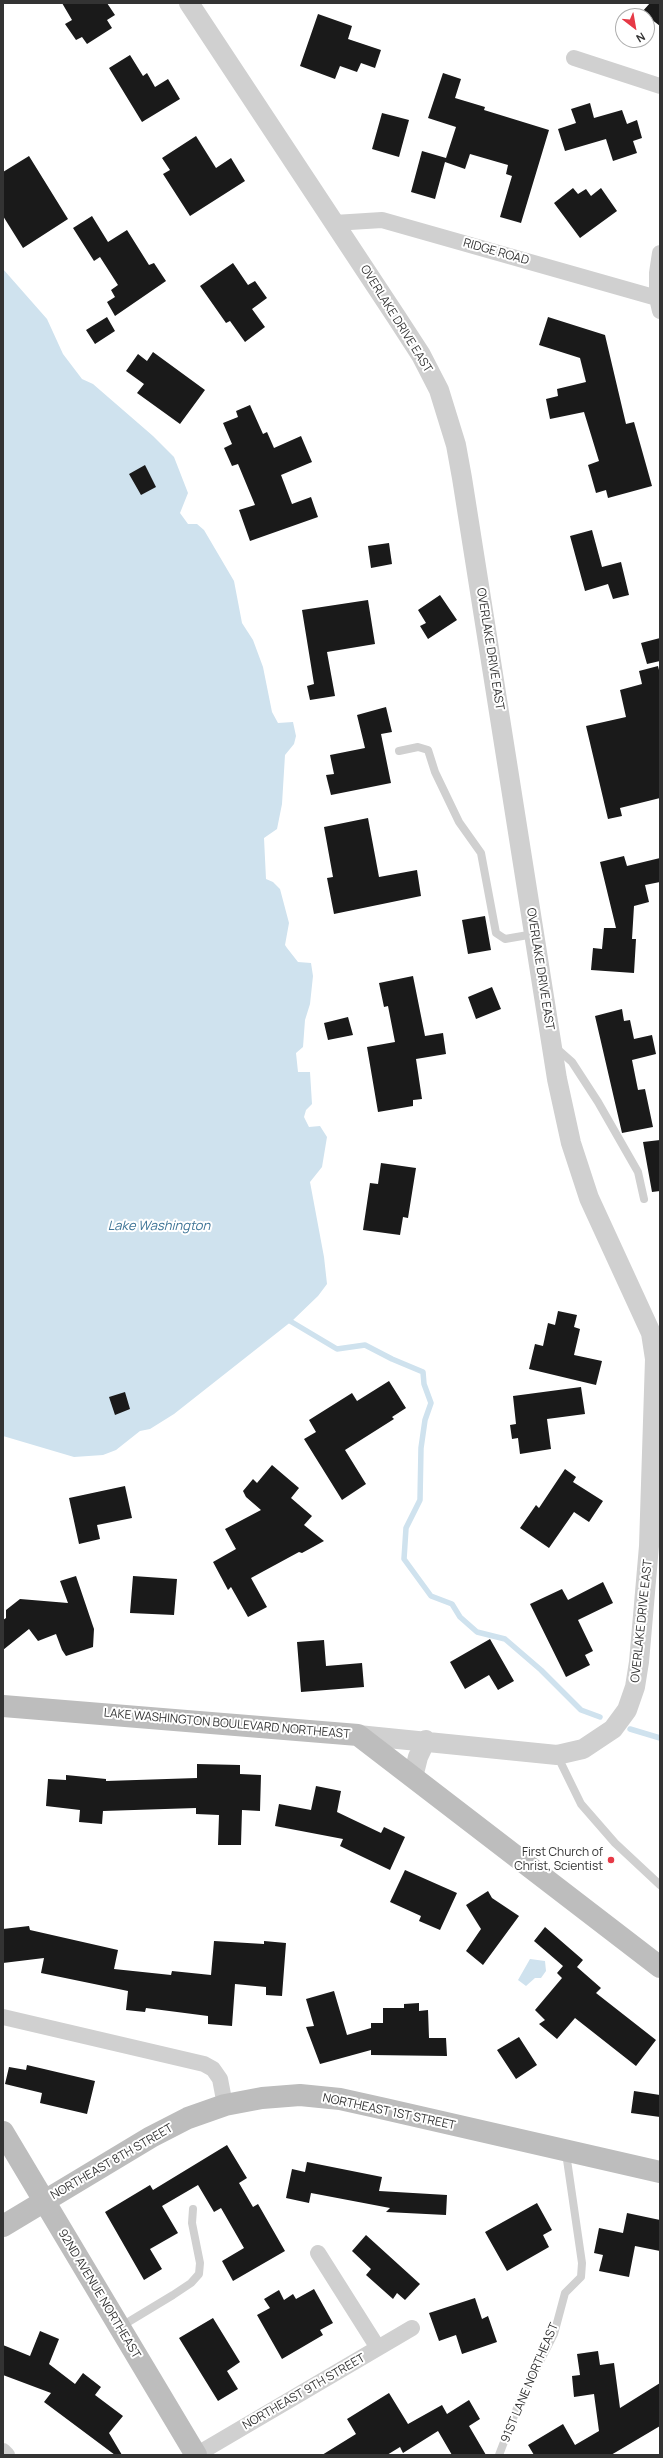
<!DOCTYPE html>
<html>
<head>
<meta charset="utf-8">
<style>
  body { margin:0 }
  #map { position:relative; width:663px; height:2458px; overflow:hidden; background:#fff; font-family:Manrope,sans-serif }
  canvas { display:block }
  .frame { position:absolute; inset:0; border:4px solid #333; pointer-events:none }
  .north { position:absolute; left:615px; top:8px; width:40px; height:40px; box-sizing:border-box; background:#fff; border:1px solid #adadad; border-radius:50%; rotate:149deg; font-size:11px; font-weight:700; line-height:16px; text-align:center; color:#333 }
  .north::after { content:''; display:block; margin:auto; width:14px; height:18px; background:#e63946; clip-path:polygon(50% 0,100% 100%,50% 72%,0 100%) }
</style>
</head>
<body>
<div id="map">
<canvas width="663" height="2458"></canvas>
<div class="frame"></div>
<div class="north">N</div>
</div>
<script>
const ctx = document.querySelector('canvas').getContext('2d');
ctx.lineJoin = 'round';
function fillPath(path, color) { ctx.fillStyle = color; ctx.fill(path, 'evenodd'); }
const poly = rows => new Path2D(rows.map(r => 'M' + r).join(''));
function trace(path, color, width, dash) { ctx.strokeStyle = color; ctx.lineWidth = width; ctx.lineCap = dash ? 'butt' : 'round'; ctx.setLineDash(dash || []); ctx.stroke(path); }
function write(font, color, halo, rows, align = 'center') {
  ctx.font = font + ' Manrope,sans-serif'; ctx.lineWidth = 4; ctx.setLineDash([]); ctx.textBaseline = 'middle'; ctx.strokeStyle = halo; ctx.fillStyle = color; for (const [text, x, y, turn = 0] of rows) {
    ctx.save(); ctx.translate(x, y); ctx.rotate((+turn || 0) * Math.PI / 180); ctx.textAlign = isNaN(turn) ? turn : align; if (halo) ctx.strokeText(text, 0, 0); ctx.fillText(text, 0, 0); ctx.restore();
  }
}
const water = poly([
  [3,269,47,319,63,354,82,379,93,384,153,436,174,457,188,493,180,513,188,524,197,524,204,530,234,581,242,623,253,640,263,667,272,712,278,723,293,722,296,736,294,744,285,755,282,804,277,829,264,838,266,879,273,882,280,889,289,923,285,945,287,948,298,962,311,963,313,976,310,1004,305,1020,303,1047,296,1053,298,1072,310,1072,312,1104,306,1110,304,1117,309,1127,320,1126,327,1137,322,1167,310,1182,324,1257,327,1284,318,1296,292,1321,174,1414,150,1429,140,1431,116,1450,103,1455,74,1457,3,1436],
  [530,1959,545,1961,546,1971,541,1978,535,1978,526,1986,518,1980]
]);
const stream = poly([
  [285,1318,337,1349,365,1345,392,1359,423,1372,424,1384,431,1403,425,1420,421,1448,420,1500,406,1528,404,1559,431,1596,452,1604,460,1617,477,1632,505,1639,541,1670,581,1710,600,1717],
  [630,1729,660,1738]
]);
const building = poly([
  [62,3,107,3,115,15,107,20,112,28,87,44,82,37,76,40,65,24,72,20],
  [650,3,660,3,660,26,642,12],
  [318,14,352,26,348,39,381,50,375,68,361,63,357,72,340,66,335,79,300,66],
  [130,55,143,76,147,73,155,87,168,79,180,99,142,122,109,68],
  [443,73,461,79,455,98,485,107,484,110,549,130,521,223,500,217,512,176,506,174,508,165,470,154,465,169,445,162,435,199,411,192,422,151,446,158,456,127,428,118],
  [590,103,594,118,622,110,627,124,637,120,642,138,633,141,637,153,613,161,606,139,565,151,558,129,576,123,571,109],
  [382,113,409,120,399,157,372,149],
  [196,136,216,168,231,158,245,181,190,216,163,174,170,170,162,158],
  [29,156,68,219,23,248,3,216,3,172],
  [573,188,578,194,586,189,591,196,601,188,617,211,580,238,554,203],
  [92,216,108,242,127,230,149,265,154,263,166,281,115,316,107,302,115,297,111,290,118,285,100,257,94,261,73,228],
  [233,263,248,285,255,281,267,298,252,309,265,327,245,342,230,321,226,323,200,286],
  [107,317,115,331,95,344,86,330],
  [548,317,605,335,626,424,634,422,652,486,608,498,606,490,596,493,588,465,599,461,584,412,550,419,546,399,558,396,557,389,586,382,580,358,539,345],
  [153,352,205,390,180,424,137,393,144,384,126,371,138,354,147,361],
  [250,405,263,434,267,432,274,448,301,436,312,462,281,475,292,504,311,497,318,517,250,541,239,510,255,505,238,464,232,466,224,448,232,444,223,423,238,417,236,411],
  [145,465,156,487,141,495,129,474],
  [592,530,602,567,621,562,629,595,613,599,608,584,585,591,570,536],
  [389,543,392,564,371,568,368,546],
  [440,595,457,620,428,639,420,626,426,623,418,610],
  [368,600,375,644,327,652,335,696,310,700,307,686,314,684,302,610],
  [660,638,660,661,647,664,641,643],
  [658,666,660,674,660,798,620,808,622,816,608,819,586,726,626,717,620,690,642,684,639,671],
  [386,707,392,732,381,734,391,783,331,795,326,775,334,774,330,755,365,748,357,715],
  [368,818,379,877,417,870,421,896,334,914,327,878,333,877,324,827],
  [624,856,627,866,660,858,660,882,645,885,649,902,634,906,632,939,636,939,634,973,591,970,593,948,602,949,604,928,616,928,600,862],
  [485,916,491,950,468,954,462,920],
  [413,976,425,1036,443,1033,446,1054,416,1059,422,1099,413,1100,413,1106,378,1112,367,1047,395,1042,388,1006,384,1007,379,983],
  [492,987,501,1009,476,1019,468,997],
  [622,1009,624,1021,630,1020,634,1039,652,1035,656,1054,632,1060,638,1090,645,1089,653,1127,622,1133,595,1016],
  [348,1017,353,1035,328,1040,324,1023],
  [660,1140,660,1191,652,1192,643,1142],
  [381,1163,416,1168,408,1218,403,1217,400,1235,363,1230,370,1183,378,1184],
  [558,1311,577,1315,574,1327,580,1329,574,1355,602,1361,596,1385,529,1369,535,1344,543,1346,548,1323,555,1325],
  [389,1381,406,1408,392,1417,394,1419,345,1450,366,1484,342,1500,304,1439,316,1432,309,1420,352,1393,357,1401],
  [581,1387,585,1414,547,1419,551,1449,520,1454,518,1438,512,1439,510,1425,516,1424,513,1396],
  [125,1392,130,1409,115,1415,109,1397],
  [272,1465,299,1488,291,1498,312,1516,304,1525,324,1541,302,1553,299,1552,251,1578,267,1607,248,1617,231,1587,228,1590,213,1562,236,1549,225,1529,261,1510,246,1497,243,1491,253,1479,257,1483],
  [565,1469,576,1477,573,1482,603,1501,589,1522,574,1512,549,1548,520,1528,536,1505,539,1508],
  [125,1486,132,1518,97,1525,100,1539,79,1544,69,1498],
  [76,1576,94,1629,93,1647,66,1656,62,1650,56,1634,38,1641,29,1629,3,1650,3,1620,6,1618,6,1610,20,1599,68,1603,60,1581],
  [133,1576,177,1579,174,1615,130,1613],
  [603,1582,613,1603,578,1620,593,1651,585,1655,590,1665,566,1677,530,1604,562,1589,568,1600],
  [490,1639,514,1681,498,1690,489,1675,465,1689,450,1662],
  [324,1640,326,1666,362,1663,364,1687,301,1692,297,1642],
  [197,1764,240,1765,240,1774,261,1775,260,1811,242,1810,241,1845,218,1845,219,1815,196,1814,196,1808,103,1811,102,1824,79,1822,80,1810,46,1806,48,1779,66,1780,66,1775,106,1779,106,1781,197,1778],
  [316,1786,341,1791,337,1812,381,1833,384,1827,405,1837,390,1870,340,1846,343,1839,275,1826,279,1804,311,1810],
  [405,1870,457,1893,440,1930,419,1921,421,1916,390,1902],
  [488,1891,492,1898,519,1916,483,1965,466,1951,481,1929,466,1905],
  [29,1926,30,1930,118,1950,114,1969,171,1975,172,1971,211,1975,214,1941,264,1944,264,1941,286,1943,282,1996,266,1995,266,1987,235,1984,232,2026,208,2024,208,2016,146,2008,145,2012,126,2010,128,1991,41,1973,44,1958,3,1963,3,1929],
  [545,1927,583,1960,577,1967,601,1988,596,1993,656,2040,636,2066,575,2018,557,2039,539,2024,545,2020,535,2010,562,1978,557,1973,563,1966,534,1941],
  [334,1991,347,2035,371,2028,371,2023,383,2023,383,2008,404,2008,404,2004,419,2003,419,2011,428,2010,429,2038,446,2038,447,2056,371,2055,371,2050,320,2064,306,2027,314,2026,306,1999],
  [519,2037,537,2065,516,2079,497,2050],
  [27,2065,95,2081,87,2114,40,2103,42,2093,5,2084,9,2067,26,2070],
  [634,2091,660,2095,660,2117,631,2113],
  [227,2145,247,2178,239,2183,253,2207,258,2204,285,2251,233,2281,222,2261,244,2248,221,2208,214,2212,198,2185,162,2206,178,2233,150,2249,162,2269,144,2280,105,2212,150,2185,153,2190],
  [307,2162,382,2177,379,2191,447,2195,446,2215,386,2212,390,2208,311,2193,309,2203,286,2198,292,2169,305,2172],
  [537,2203,552,2230,543,2235,549,2247,507,2271,485,2232],
  [627,2213,660,2220,660,2251,635,2246,629,2277,599,2271,603,2255,594,2253,599,2228,623,2233],
  [366,2235,420,2284,405,2300,397,2293,393,2299,366,2275,371,2269,352,2251],
  [314,2289,333,2323,320,2330,323,2335,282,2359,257,2315,270,2308,264,2299,279,2290,284,2300,293,2294,296,2299],
  [475,2298,482,2319,488,2316,497,2342,462,2354,456,2335,439,2341,429,2313],
  [213,2318,240,2362,227,2371,238,2389,218,2401,179,2338],
  [40,2331,59,2339,49,2364,75,2384,83,2373,101,2387,95,2395,123,2416,109,2433,122,2455,115,2455,44,2402,51,2393,3,2375,3,2345,30,2356],
  [598,2351,600,2365,614,2363,620,2408,660,2383,660,2426,611,2455,534,2455,528,2445,563,2424,575,2445,599,2431,594,2394,574,2397,572,2376,580,2375,577,2354],
  [389,2393,408,2424,442,2405,447,2414,469,2400,480,2419,469,2426,486,2455,452,2455,438,2431,403,2453,400,2447,387,2455,322,2455,356,2434,347,2419]
]);
const service = poly([
  [399,751,418,747,428,750,435,772,459,822,481,853,496,933,505,939,534,934],
  [555,1047,572,1062,598,1102,638,1172,644,1199],
  [557,1755,581,1804,615,1843,660,1885],
  [120,2327,173,2295,191,2283,199,2274,200,2263,192,2223,193,2209],
  [499,2455,519,2403,554,2334,565,2293,581,2277,582,2263,566,2153]
]);
const minor = poly([
  [574,58,660,86],
  [334,223,382,220,657,298],
  [660,253,657,273,657,298,660,311],
  [3,2017,204,2064,213,2069,220,2079,225,2105],
  [318,2253,378,2348],
  [3,2451,7,2455],
  [196,2455,412,2328]
]);
const tertiary = poly([
  [189,3,397,318,421,355,439,390,456,445,462,478,557,1079,571,1143,589,1198,651,1333,655,1359,649,1546,639,1662,635,1687,627,1710,613,1729,583,1749,557,1755,358,1735],
  [413,1777,418,1757,426,1740]
]);
const secondary = poly([
  [3,1706,358,1735,660,1967],
  [3,2132,196,2455],
  [3,2226,151,2137,188,2118,225,2105,262,2098,300,2095,340,2099,385,2109,660,2172]
]);
const markers = [
  [611,1860,4,"#e63946"]
];
const streetNames = [
  ["RIDGE ROAD",496,252,16],
  ["OVERLAKE DRIVE EAST",396,319,58],
  ["OVERLAKE DRIVE EAST",490,649,81],
  ["OVERLAKE DRIVE EAST",540,969,81],
  ["OVERLAKE DRIVE EAST",642,1621,-84],
  ["LAKE WASHINGTON BOULEVARD NORTHEAST",227,1724,5],
  ["NORTHEAST 1ST STREET",389,2112,12],
  ["NORTHEAST 8TH STREET",112,2162,-30],
  ["92ND AVENUE NORTHEAST",99,2294,59],
  ["91ST LANE NORTHEAST",530,2383,-67],
  ["NORTHEAST 9TH STREET",304,2392,-30]
];
const poiNames = [
  ["First Church of",603,1853],
  ["Christ, Scientist",603,1867]
];
const waterNames = [
  ["Lake Washington",159,1226]
];
fillPath(water, '#cfe2ee');
trace(stream, '#cfe2ee', 5.5);
fillPath(building, '#1a1a1a');
trace(service, '#d0d0d0', 8);
trace(minor, '#d0d0d0', 16);
trace(tertiary, '#d0d0d0', 20);
trace(secondary, '#bdbdbd', 22);
for (const [x, y, r, color] of markers) { const dot = new Path2D(); dot.arc(x, y, r, 0, 2 * Math.PI); ctx.fillStyle = color; ctx.fill(dot); trace(dot, '#fff', 1.5); }
write('12px', '#333', '#fff', streetNames);
write('12px', '#333', '#fff', poiNames, 'right');
write('italic 13px', '#3f7597', '#fff', waterNames);
</script>
</body>
</html>
